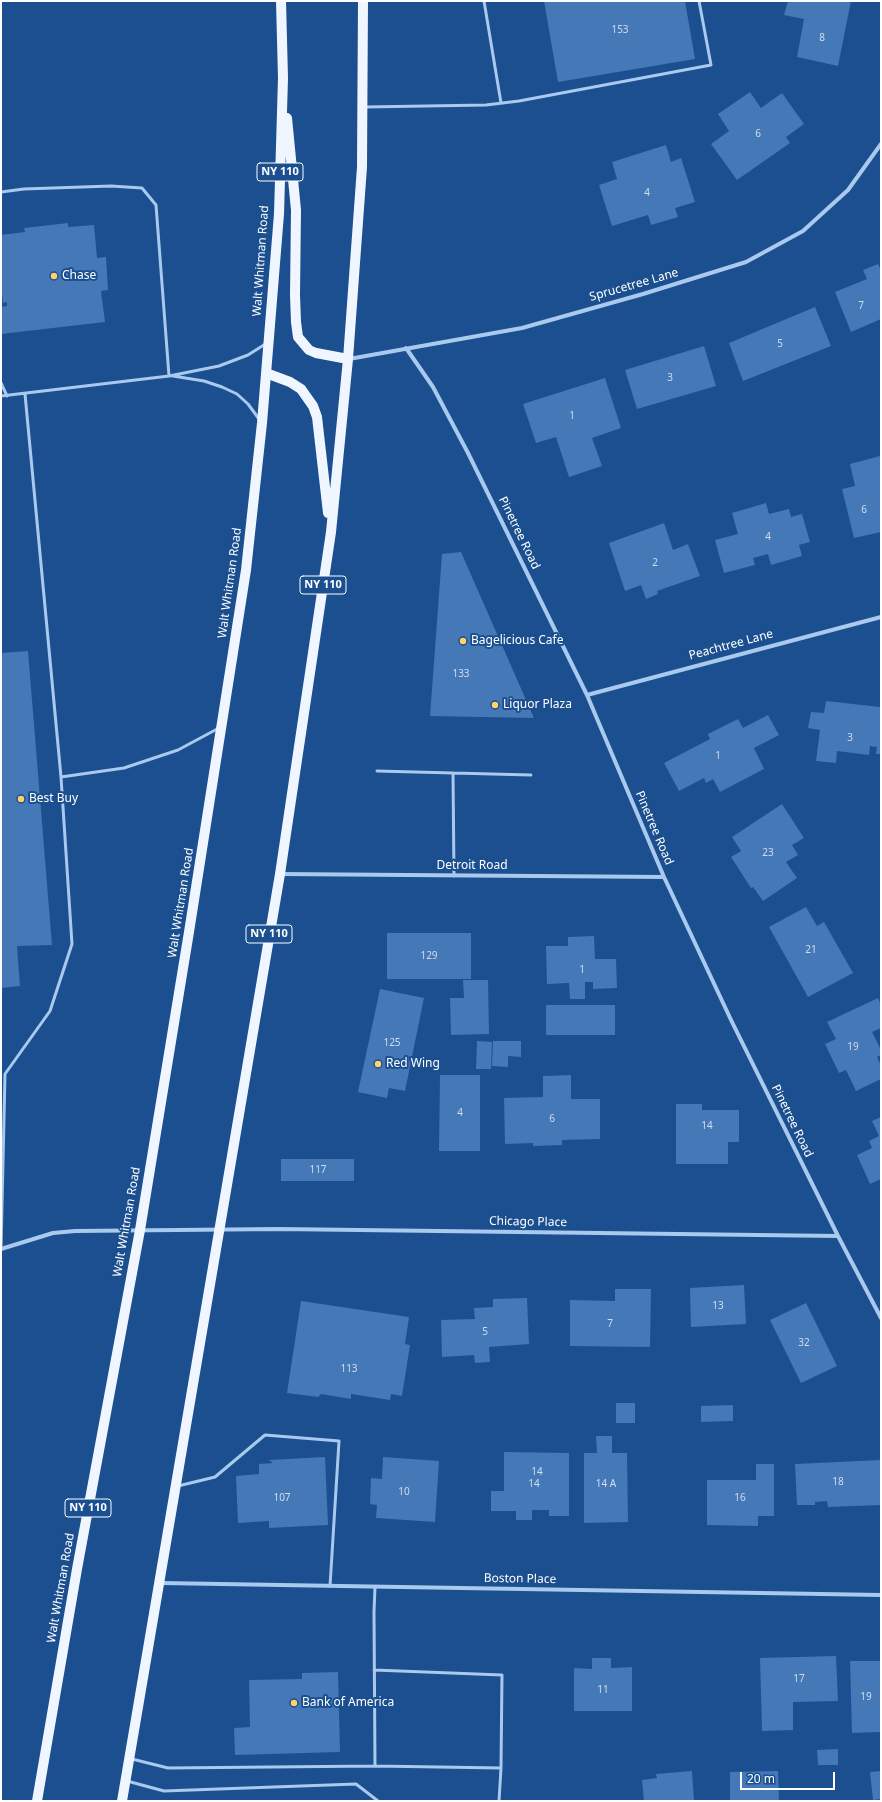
<!DOCTYPE html>
<html>
<head>
<meta charset="utf-8">
<style>
  body { margin:0 }
  #map { position:relative; width:882px; height:1802px; overflow:hidden; background:#1b4f8f; font-family:"Noto Sans",sans-serif }
  canvas { display:block }
  .frame { position:absolute; inset:0; border:2px solid #fff; pointer-events:none }
  .scale { position:absolute; left:740px; top:1772px; width:95px; height:18px; box-sizing:border-box; border:2px solid #fff; border-top:0; padding-left:5px; font-size:12px; line-height:14px; white-space:nowrap; color:#fff; -webkit-text-stroke:3px #1b4f8f; paint-order:stroke }
</style>
</head>
<body>
<div id="map">
<canvas width="882" height="1802"></canvas>
<div class="frame"></div>
<div class="scale">20 m</div>
</div>
<script>
const ctx = document.querySelector('canvas').getContext('2d');
ctx.lineJoin = 'round';
function fillPath(path, color) { ctx.fillStyle = color; ctx.fill(path, 'evenodd'); }
const poly = rows => new Path2D(rows.map(r => 'M' + r).join(''));
function trace(path, color, width, dash) { ctx.strokeStyle = color; ctx.lineWidth = width; ctx.lineCap = dash ? 'butt' : 'round'; ctx.setLineDash(dash || []); ctx.stroke(path); }
function write(font, color, halo, rows, align = 'center') {
  ctx.font = font + ' "Noto Sans",sans-serif'; ctx.lineWidth = 4; ctx.setLineDash([]); ctx.textBaseline = 'middle'; ctx.strokeStyle = halo; ctx.fillStyle = color; for (const [text, x, y, turn = 0] of rows) {
    ctx.save(); ctx.translate(x, y); ctx.rotate((+turn || 0) * Math.PI / 180); ctx.textAlign = isNaN(turn) ? turn : align; if (halo) ctx.strokeText(text, 0, 0); ctx.fillText(text, 0, 0); ctx.restore();
  }
}
const building = poly([
  [544,1,685,1,695,59,558,82],
  [788,1,808,2,808,1,851,1,838,66,797,57,804,19,784,15],
  [750,92,761,108,782,93,804,124,786,137,790,143,737,180,711,144,729,131,718,114],
  [666,145,671,162,681,158,695,202,675,208,678,217,651,225,648,215,612,226,599,185,617,179,612,162],
  [68,223,68,227,94,225,97,258,106,257,108,290,101,291,105,322,1,334,1,307,7,306,7,302,3,303,1,284,1,269,2,269,1,235,25,232,24,228],
  [878,264,881,270,881,319,851,332,835,292,867,279,863,270],
  [815,307,831,346,743,381,729,343],
  [704,346,716,386,637,409,625,370],
  [605,378,621,428,592,438,602,466,569,477,556,437,536,443,523,404],
  [880,456,881,532,854,538,842,489,855,486,850,464],
  [766,503,769,514,789,509,791,517,802,514,810,542,799,545,802,556,771,565,768,554,753,558,755,565,724,573,715,540,738,534,732,513],
  [664,523,673,550,688,544,700,576,657,591,658,594,646,599,641,585,625,591,609,543],
  [461,552,534,718,430,716,442,554],
  [28,651,52,945,17,946,20,986,1,988,1,653],
  [826,701,880,707,881,754,876,754,877,747,870,746,869,755,837,751,836,763,816,761,820,730,808,728,811,712,824,713],
  [768,715,779,735,754,748,764,769,720,792,713,779,706,783,704,778,679,791,664,763,710,739,708,734,738,719,743,728],
  [782,804,804,838,792,845,798,855,786,862,797,878,763,901,753,887,751,888,731,857,741,851,732,837],
  [806,907,817,926,824,922,853,973,808,997,769,927],
  [387,933,471,933,471,979,387,979],
  [594,936,595,959,616,959,617,988,593,989,593,982,585,982,585,999,570,999,569,983,547,984,546,946,568,946,568,937],
  [463,980,488,980,489,1034,451,1035,450,998,464,998],
  [380,989,424,998,405,1091,389,1088,387,1098,358,1092],
  [878,998,881,1005,881,1028,872,1032,881,1050,881,1055,877,1057,881,1066,881,1079,856,1091,846,1070,839,1073,825,1044,836,1039,827,1022],
  [546,1005,615,1005,615,1035,546,1035],
  [477,1041,492,1042,491,1069,476,1069],
  [493,1041,521,1041,521,1057,508,1056,508,1067,492,1066],
  [440,1075,480,1075,480,1151,439,1151],
  [571,1075,571,1099,600,1099,600,1139,562,1140,562,1145,533,1146,533,1143,505,1144,504,1098,543,1097,543,1076],
  [676,1104,702,1104,702,1110,739,1110,739,1142,728,1142,728,1164,676,1164],
  [881,1117,881,1179,870,1184,857,1155,872,1148,869,1141,879,1136,872,1121],
  [281,1159,354,1159,354,1181,281,1181],
  [744,1285,746,1324,691,1327,690,1288],
  [615,1289,651,1289,650,1347,570,1346,570,1300,615,1301],
  [527,1298,529,1344,489,1347,490,1362,475,1363,474,1355,442,1357,441,1320,475,1319,474,1308,493,1307,493,1299],
  [301,1301,409,1317,405,1344,410,1345,402,1396,391,1394,390,1400,351,1394,351,1399,321,1394,318,1397,287,1393],
  [806,1303,837,1366,801,1383,770,1320],
  [616,1403,635,1403,635,1423,616,1423],
  [733,1405,733,1421,701,1422,701,1406],
  [596,1436,612,1436,612,1453,627,1453,628,1522,584,1523,584,1453,597,1453],
  [504,1452,569,1453,569,1516,549,1516,549,1510,532,1510,532,1520,516,1520,516,1511,491,1511,491,1491,504,1491],
  [325,1457,328,1525,269,1528,269,1521,238,1523,236,1476,259,1474,259,1464,273,1463,269,1460],
  [383,1457,439,1461,435,1522,376,1518,377,1505,370,1504,371,1478,382,1479],
  [881,1460,881,1505,828,1507,827,1501,815,1502,815,1505,797,1505,795,1464],
  [756,1464,774,1464,774,1516,758,1516,758,1526,707,1525,707,1480,756,1480],
  [836,1656,838,1701,793,1702,793,1730,762,1731,760,1658],
  [592,1658,611,1658,611,1668,632,1667,632,1711,574,1711,574,1668,592,1669],
  [850,1661,881,1661,881,1732,852,1733],
  [338,1672,340,1752,235,1755,234,1728,250,1727,249,1680,302,1679,302,1673],
  [838,1749,838,1765,818,1765,817,1750],
  [692,1771,694,1801,644,1801,642,1780,657,1778,656,1774],
  [778,1771,779,1801,730,1801,730,1772],
  [881,1771,881,1799,873,1800,870,1772]
]);
const service = poly([
  [484,1,501,103],
  [365,107,486,105,519,101,711,65,699,1],
  [1,192,24,189,111,186,142,188,156,205,169,376],
  [173,376,204,381,222,387,237,394,248,404,259,419],
  [1,383,7,396],
  [25,394,61,777,124,768,178,750,219,728],
  [1,396,169,376,219,366,248,355,267,343],
  [377,771,453,773],
  [454,876,453,773,531,775],
  [1,1249,5,1074,50,1011,72,944,61,777],
  [178,1486,215,1477,265,1435,339,1441,330,1586],
  [374,1670,502,1675,501,1768,375,1766,374,1612,375,1587],
  [132,1759,168,1768,375,1766],
  [127,1781,164,1791,356,1784,378,1801],
  [499,1801,501,1768]
]);
const minor = poly([
  [406,348,433,387,468,453,587,695,664,877,732,1022,838,1236,881,1318],
  [349,359,522,328,643,294,746,262,803,231,848,190,881,144],
  [587,695,881,617],
  [280,874,664,877],
  [1,1249,53,1233,75,1231,279,1229,838,1236],
  [161,1583,881,1595]
]);
const primary = poly([
  [287,118,296,210,295,295,296,322,298,337,309,350,316,353,348,359],
  [266,373,290,382,301,389,313,406,317,417,328,513],
  [37,1801,77,1569,140,1230,189,932,246,570,262,423,279,214,283,78,281,1],
  [122,1801,280,874,331,532,348,359,362,167,363,1]
]);
const markers = [
  [54,276,4,"#ffd166"],
  [463,641,4,"#ffd166"],
  [495,705,4,"#ffd166"],
  [21,799,4,"#ffd166"],
  [378,1064,4,"#ffd166"],
  [294,1703,4,"#ffd166"]
];
const numberNames = [
  ["153",620,30],
  ["8",822,38],
  ["6",758,134],
  ["4",647,193],
  ["7",861,306],
  ["5",780,344],
  ["3",670,378],
  ["1",572,416],
  ["6",864,510],
  ["4",768,537],
  ["2",655,563],
  ["133",461,674],
  ["3",850,738],
  ["1",718,756],
  ["23",768,853],
  ["21",811,950],
  ["129",429,956],
  ["1",582,970],
  ["125",392,1043],
  ["19",853,1047],
  ["4",460,1113],
  ["6",552,1119],
  ["14",707,1126],
  ["117",318,1170],
  ["13",718,1306],
  ["7",610,1324],
  ["5",485,1332],
  ["32",804,1343],
  ["113",349,1369],
  ["14",537,1472],
  ["18",838,1482],
  ["14",534,1484],
  ["14 A",606,1484],
  ["10",404,1492],
  ["107",282,1498],
  ["16",740,1498],
  ["17",799,1679],
  ["11",603,1690],
  ["19",866,1697]
];
const shields = [
  [280,172,46],
  [323,585,46],
  [269,934,46],
  [88,1508,46]
];
const shieldNames = [
  ["NY 110",280,172],
  ["NY 110",323,585],
  ["NY 110",269,934],
  ["NY 110",88,1508]
];
const streetNames = [
  ["Walt Whitman Road",261,261,-86],
  ["Sprucetree Lane",634,285,-16],
  ["Pinetree Road",519,533,64],
  ["Walt Whitman Road",230,583,-82],
  ["Peachtree Lane",731,645,-15],
  ["Pinetree Road",654,828,67],
  ["Detroit Road",472,866],
  ["Walt Whitman Road",181,903,-81],
  ["Pinetree Road",792,1121,64],
  ["Walt Whitman Road",127,1222,-80],
  ["Chicago Place",528,1222,1],
  ["Boston Place",520,1579,1],
  ["Walt Whitman Road",61,1588,-80]
];
const poiNames = [
  ["Chase",62,276],
  ["Bagelicious Cafe",471,641],
  ["Liquor Plaza",503,705],
  ["Best Buy",29,799],
  ["Red Wing",386,1064],
  ["Bank of America",302,1703]
];
fillPath(building, '#4478b7');
trace(service, '#a9c9ee', 3);
trace(minor, '#a9c9ee', 4);
trace(primary, '#f0f6ff', 10);
for (const [x, y, r, color] of markers) { const dot = new Path2D(); dot.arc(x, y, r, 0, 2 * Math.PI); ctx.fillStyle = color; ctx.fill(dot); trace(dot, '#1b4f8f', 1.5); }
write('10px', '#d0dded', null, numberNames);
for (const [x, y, w] of shields) { const box = new Path2D(); box.roundRect(x - w / 2, y - 9, w, 18, 3); ctx.fillStyle = '#1b4f8f'; ctx.fill(box); trace(box, '#fff', 1); }
write('bold 11px', '#fff', null, shieldNames);
write('12px', '#fff', '#1b4f8f', streetNames);
write('12px', '#fff', '#1b4f8f', poiNames, 'left');
</script>
</body>
</html>
